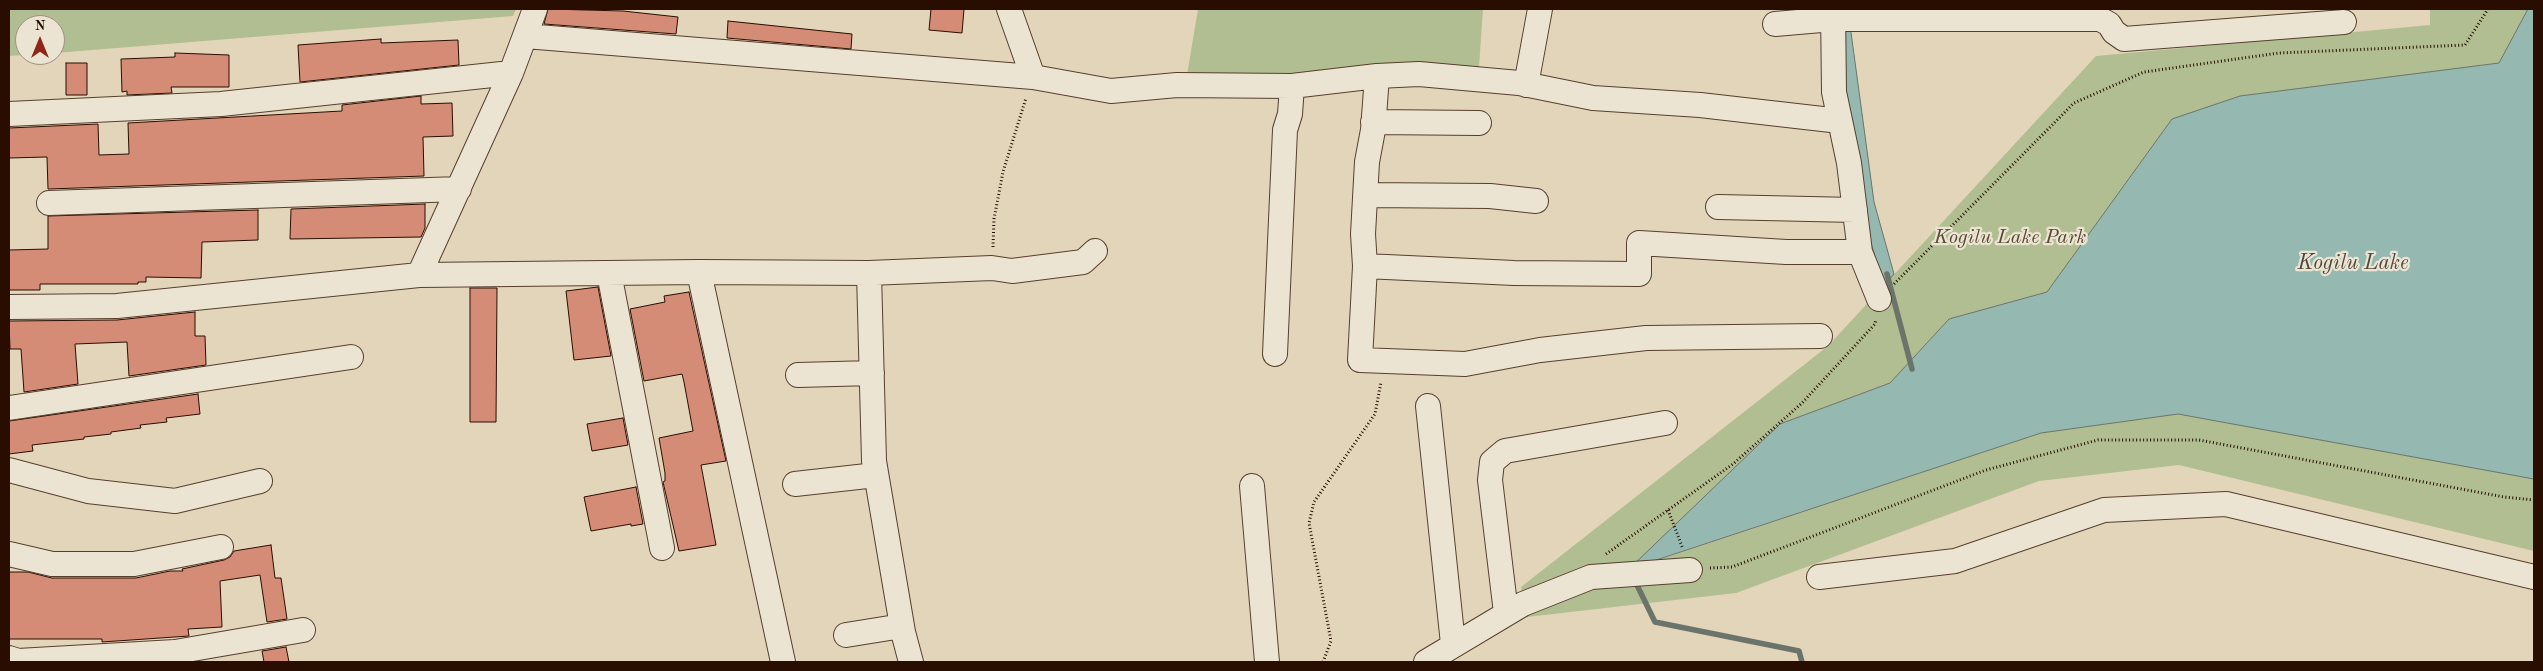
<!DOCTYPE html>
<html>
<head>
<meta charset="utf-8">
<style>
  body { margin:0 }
  #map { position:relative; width:2543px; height:671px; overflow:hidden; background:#e2d5ba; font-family:"Old Standard TT",serif }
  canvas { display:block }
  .frame { position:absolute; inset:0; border:10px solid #290d00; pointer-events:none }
  .north { position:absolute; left:15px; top:15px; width:50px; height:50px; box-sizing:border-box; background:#ece4d2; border:1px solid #9e8e7e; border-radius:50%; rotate:0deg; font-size:14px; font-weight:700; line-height:20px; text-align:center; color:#290d00 }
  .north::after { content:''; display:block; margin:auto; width:18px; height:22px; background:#8f2418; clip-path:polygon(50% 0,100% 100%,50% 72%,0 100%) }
</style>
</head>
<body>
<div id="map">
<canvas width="2543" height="671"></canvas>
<div class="frame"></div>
<div class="north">N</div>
</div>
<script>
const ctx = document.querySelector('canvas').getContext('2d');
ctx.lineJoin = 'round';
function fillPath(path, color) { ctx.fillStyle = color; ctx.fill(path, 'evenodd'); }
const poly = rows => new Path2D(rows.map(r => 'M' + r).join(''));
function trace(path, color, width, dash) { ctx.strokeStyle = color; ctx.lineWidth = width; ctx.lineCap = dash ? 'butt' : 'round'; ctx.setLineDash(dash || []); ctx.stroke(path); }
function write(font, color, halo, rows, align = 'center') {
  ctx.font = font + ' "Old Standard TT",serif'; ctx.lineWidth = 4.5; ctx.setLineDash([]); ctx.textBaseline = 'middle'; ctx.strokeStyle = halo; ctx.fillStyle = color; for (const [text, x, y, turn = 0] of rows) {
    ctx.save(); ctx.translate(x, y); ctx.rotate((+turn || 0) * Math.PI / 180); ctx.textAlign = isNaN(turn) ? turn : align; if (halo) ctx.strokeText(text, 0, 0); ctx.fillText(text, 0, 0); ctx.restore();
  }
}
const green = poly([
  [9,9,516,9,513,16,55,53,55,25,25,25,25,55,9,56],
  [1198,9,1483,9,1479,67,1186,81],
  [2430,9,2528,9,2499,63,2240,96,2172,119,2047,292,1949,319,1890,383,1780,424,1631,569,2041,433,2178,414,2534,479,2534,551,2179,465,2039,481,1736,593,1527,617,1521,587,1828,346,2096,56,2430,25]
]);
const water = poly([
  [2528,9,2534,9,2534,479,2178,414,2041,433,1629,569,1780,424,1890,383,1949,319,2047,292,2172,119,2240,96,2499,63,2528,9],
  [1850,25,1874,202,1894,274,1884,286,1867,230,1845,90,1838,26,1850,25]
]);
const stream = poly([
  [1887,274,1912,369],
  [1635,581,1655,622,1799,651,1802,662]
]);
const building = poly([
  [548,9,623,11,678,17,676,34,544,24,548,9],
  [931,9,964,9,962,33,929,30,931,9],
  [728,21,852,34,851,49,727,38,728,21],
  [381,39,381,43,458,40,459,65,300,82,298,45,381,39],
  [175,53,229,55,229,87,171,87,172,93,127,95,127,91,122,92,121,59,175,57,175,53],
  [66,63,87,63,87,95,66,95,66,63],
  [421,96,421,104,452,103,453,136,423,137,424,176,48,189,47,157,9,158,9,128,98,124,99,155,129,154,128,123,342,111,342,105,421,96],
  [425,204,425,228,421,237,290,239,291,209,425,204],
  [258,210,258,240,202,242,201,278,146,277,146,282,138,282,138,284,40,284,40,290,9,290,9,250,48,249,48,216,258,210],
  [598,287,611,356,574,360,566,291,598,287],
  [470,288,497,288,496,422,470,422,470,288],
  [689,292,726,461,701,465,716,545,679,551,663,482,665,481,665,473,659,438,693,431,684,382,682,374,644,381,630,309,665,302,664,296,689,292],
  [195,312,195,336,205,336,206,365,129,376,127,342,75,344,78,384,24,392,21,349,10,349,9,321,117,320,195,312],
  [198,394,200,414,166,418,167,422,140,425,141,428,111,432,111,434,84,437,84,439,32,445,33,451,9,454,9,421,198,394],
  [623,418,628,445,592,451,587,424,623,418],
  [636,487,643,524,631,526,631,524,591,531,584,497,636,487],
  [271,545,275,578,281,578,287,619,267,622,260,575,220,581,222,627,188,629,189,636,102,642,102,639,9,639,9,572,28,572,52,578,136,578,170,571,183,571,182,569,224,560,230,557,234,551,271,545],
  [286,647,289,662,264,662,262,651,286,647]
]);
const path = poly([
  [993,247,994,219,1003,172,1026,98],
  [1894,284,2074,103,2144,72,2279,53,2465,45,2488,9],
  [1668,510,1683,549],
  [1606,554,1733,464,1802,403,1875,324,1876,319],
  [1710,568,1732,567,1986,470,2098,440,2199,440,2504,497,2534,500],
  [1323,662,1331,641,1309,523,1314,502,1375,414,1381,382]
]);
const minor = poly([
  [535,9,511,73,419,275,699,272,783,662],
  [1009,9,1033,77],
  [1833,9,1834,92,1849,163,1860,252,1879,299],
  [1775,24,1833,19,2100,19,2109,24,2114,32,2124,39,2344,22],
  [525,36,1033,77,1111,91,1177,85,1292,86,1377,76,1419,74,1519,83,1593,98,1700,105,1840,121],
  [1377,76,1373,130,1367,162,1363,234,1365,266,1360,360,1465,364,1540,350,1646,338,1820,336],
  [1526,85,1540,9],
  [9,114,221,104,511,73],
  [1373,122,1479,123],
  [1366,195,1490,196,1536,201],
  [49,203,459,189],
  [1718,207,1855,210],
  [1365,266,1514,273,1639,274,1639,243,1786,252,1860,252],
  [699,272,869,273,992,268,1012,271,1083,262,1095,251],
  [609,273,662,548],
  [869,273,874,461,903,632,911,662],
  [9,307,117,306,419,275],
  [1275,354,1285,130,1290,114,1292,86],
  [798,375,872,373],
  [1428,406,1453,644],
  [9,408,351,357],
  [9,470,88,491,175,501,260,481],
  [795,484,876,475],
  [1252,486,1267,662],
  [9,554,52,564,134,564,221,547],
  [1819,577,1955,561,2104,510,2226,504,2534,577],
  [1506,613,1490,480,1492,462,1505,451,1665,423],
  [846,635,902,626],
  [9,658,18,661,175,652,303,630],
  [1426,662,1523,604,1591,577,1690,570]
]);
const parkNames = [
  ["Kogilu Lake Park",2010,238]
];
const waterNames = [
  ["Kogilu Lake",2353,263]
];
fillPath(green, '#b1be91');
fillPath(water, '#95b9b0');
trace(water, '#6a746a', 1);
trace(stream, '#6a746a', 5.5);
fillPath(building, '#d58c76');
trace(building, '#290d00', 1);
trace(minor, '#573f2e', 26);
trace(path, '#290d00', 3, [1, 2.5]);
trace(minor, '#ece4d2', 24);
write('italic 20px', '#594b33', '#ece4d2', parkNames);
write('italic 21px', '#4f493e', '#ece4d2', waterNames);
</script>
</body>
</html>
